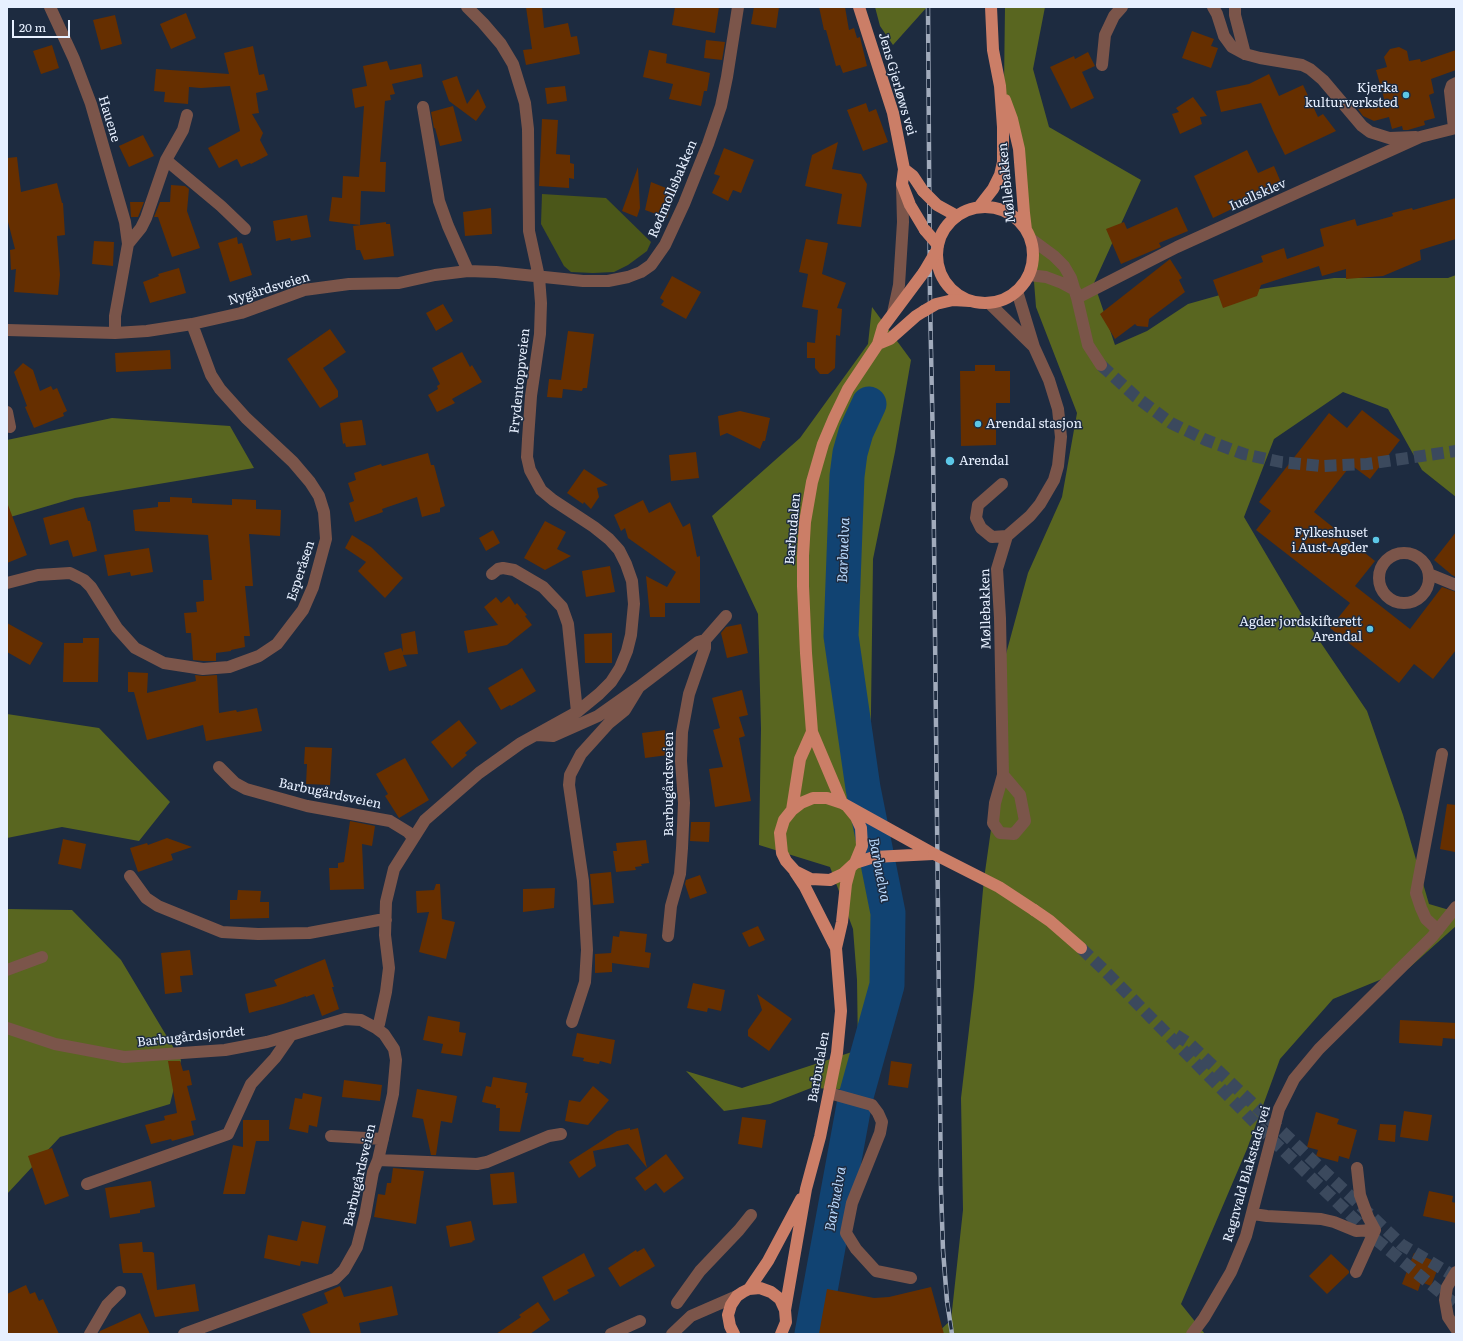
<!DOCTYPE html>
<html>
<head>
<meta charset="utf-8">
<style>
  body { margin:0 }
  #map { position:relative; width:1463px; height:1341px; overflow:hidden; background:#1d2b40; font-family:Literata,serif }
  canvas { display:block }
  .frame { position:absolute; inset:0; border:8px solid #e7f0ff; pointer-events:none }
  .scale { position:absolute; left:12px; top:20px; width:58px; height:18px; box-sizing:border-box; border:2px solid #e7f0ff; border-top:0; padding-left:5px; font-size:12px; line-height:14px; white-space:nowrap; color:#e7f0ff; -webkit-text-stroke:3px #1d2b40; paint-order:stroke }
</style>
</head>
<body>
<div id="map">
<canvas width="1463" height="1341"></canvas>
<div class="frame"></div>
<div class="scale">20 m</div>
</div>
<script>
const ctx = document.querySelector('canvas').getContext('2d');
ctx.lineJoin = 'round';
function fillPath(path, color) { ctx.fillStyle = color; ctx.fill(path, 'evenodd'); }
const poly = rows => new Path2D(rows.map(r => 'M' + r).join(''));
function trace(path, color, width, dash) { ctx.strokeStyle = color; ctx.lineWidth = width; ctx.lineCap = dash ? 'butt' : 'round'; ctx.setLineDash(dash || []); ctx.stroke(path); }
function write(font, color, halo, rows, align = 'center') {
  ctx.font = font + ' Literata,serif'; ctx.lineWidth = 3; ctx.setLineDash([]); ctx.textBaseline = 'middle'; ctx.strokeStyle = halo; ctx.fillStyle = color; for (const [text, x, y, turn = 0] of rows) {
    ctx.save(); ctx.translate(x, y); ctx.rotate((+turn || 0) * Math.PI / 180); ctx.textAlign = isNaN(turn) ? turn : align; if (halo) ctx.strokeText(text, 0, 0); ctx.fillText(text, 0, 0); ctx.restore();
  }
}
const green = poly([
  [542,194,606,198,651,242,647,251,628,265,614,272,593,273,571,272,564,266,541,224]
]);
const forest = poly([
  [875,7,927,7,893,45,880,26],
  [1005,7,1045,7,1033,69,1049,127,1141,180,1094,283,1115,345,1147,331,1188,304,1220,295,1334,278,1448,278,1456,275,1456,497,1422,470,1388,409,1343,392,1274,439,1244,517,1302,615,1367,711,1403,815,1429,904,1456,912,1456,926,1409,968,1333,999,1280,1059,1247,1149,1181,1304,1205,1334,936,1334,951,1320,963,1210,961,1098,974,987,984,879,1000,766,1006,654,1028,573,1062,497,1077,413,1036,307,1027,193,1004,85],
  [872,307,911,360,895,452,873,559,870,787,895,901,889,1013,867,1090,811,1088,770,1104,724,1111,686,1071,742,1088,858,1050,857,980,853,929,830,867,759,845,761,729,758,614,712,516,800,438,868,344],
  [112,418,230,426,254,468,75,498,7,518,7,440],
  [7,714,99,728,170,802,139,841,62,827,7,838],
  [7,909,72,910,121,960,181,1060,170,1104,60,1137,7,1194]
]);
const river = poly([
  [812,1334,855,1100,887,985,888,913,863,788,841,636,847,476,850,453,856,432,869,404]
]);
const building = poly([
  [526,7,542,7,544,28,568,23,571,37,577,36,580,54,526,65,523,50,532,49],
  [675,7,719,7,715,33,672,25],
  [754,7,779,7,776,28,751,24],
  [819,7,845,7,849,30,854,28,857,38,860,37,867,66,843,73,840,65,836,66,826,30,824,30],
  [186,13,196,38,171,49,160,24],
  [115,15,122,44,101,50,93,20],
  [1192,31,1214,39,1211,46,1218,48,1211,68,1182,58],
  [706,40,725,42,722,60,704,58],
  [52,45,59,68,41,74,33,51],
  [253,46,259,75,264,74,268,90,256,93,259,113,252,114,263,133,260,140,268,155,251,164,250,163,241,167,237,159,219,168,208,148,240,131,230,86,201,88,189,87,188,104,164,102,165,92,154,91,156,69,229,74,224,53],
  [1399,47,1407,51,1409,61,1420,59,1421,62,1456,50,1456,70,1431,79,1434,93,1429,95,1435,118,1424,121,1425,125,1408,130,1403,130,1402,126,1392,129,1389,117,1374,121,1363,116,1358,109,1385,102,1376,70,1387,67,1384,57,1390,49],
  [649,50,667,54,666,63,710,73,707,91,704,91,701,106,669,99,673,84,643,77],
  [1088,52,1095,66,1082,72,1094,98,1071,109,1050,67,1074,56,1075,59],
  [387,61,390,70,421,64,423,77,392,84,395,94,390,95,391,100,385,101,380,162,386,162,385,192,361,191,360,225,329,221,332,197,342,198,343,176,359,177,364,106,355,108,352,89,367,86,363,66],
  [1269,74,1279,96,1303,85,1318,117,1323,114,1336,131,1285,155,1273,131,1261,103,1221,112,1216,91,1249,84],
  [457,76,467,104,478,89,486,107,476,121,449,101,442,81],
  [565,86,567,101,547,104,545,88],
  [1193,97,1207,116,1200,117,1202,124,1180,134,1172,114,1179,112,1176,108],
  [866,103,869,112,876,109,888,142,863,151,847,110],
  [453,106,462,141,440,146,435,128,434,128,431,112],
  [542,119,558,120,556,154,570,155,570,163,574,164,574,179,569,178,569,188,539,186],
  [143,135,154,156,129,167,119,146],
  [838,142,832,169,861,174,867,184,861,227,837,224,842,194,805,186,812,155],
  [724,148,754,160,741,193,733,190,728,201,712,193,720,176,714,174],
  [1247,150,1258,173,1274,166,1282,185,1213,218,1194,176],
  [17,157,21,192,57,183,62,203,63,203,65,235,57,236,60,275,58,295,14,292,16,269,11,270,10,250,15,249,7,218,7,158],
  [638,167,640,208,637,217,622,211],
  [651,182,676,192,667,218,645,210],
  [171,185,185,186,189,189,187,211,200,248,172,257,158,217,154,217,160,202,170,202],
  [1456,198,1456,239,1420,250,1421,260,1383,276,1346,279,1346,269,1322,276,1319,266,1261,285,1257,296,1223,308,1213,280,1263,262,1261,256,1284,248,1287,259,1324,246,1320,229,1355,219,1357,226,1393,216,1392,213,1412,208,1413,210],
  [130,202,144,202,138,217,131,217],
  [1177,207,1188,231,1159,243,1161,247,1121,264,1106,229,1124,222,1127,229],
  [491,208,492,234,465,236,463,212],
  [307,215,311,237,291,241,290,238,276,241,273,221],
  [386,222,386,224,390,224,394,256,364,260,360,250,356,250,353,226],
  [237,237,238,244,242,243,252,275,230,282,218,243],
  [806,239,828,243,822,274,846,283,837,308,842,309,840,336,836,335,835,368,828,374,820,374,815,368,815,358,807,358,807,342,815,343,818,310,802,307,808,274,799,272],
  [94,241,114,242,113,266,92,264],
  [1170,259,1182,278,1179,280,1185,292,1149,319,1148,327,1137,326,1135,324,1115,339,1100,314],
  [179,268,186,293,150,303,143,282,159,276,158,274],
  [672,276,701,292,686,319,661,305,664,301,660,298],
  [443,304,453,321,436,331,426,313],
  [330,329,346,352,323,368,338,391,338,397,320,408,287,359],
  [568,331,594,334,587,388,583,388,582,391,563,389,562,398,547,397,549,379,561,380],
  [170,350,171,369,116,372,115,353],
  [462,352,470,367,472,365,482,382,452,399,455,403,437,412,428,395,438,389,437,386,440,384,432,368],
  [23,363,33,370,40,391,51,386,53,390,57,388,67,411,63,413,64,416,34,428,25,407,27,406,14,372],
  [975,365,995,365,995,371,1010,371,1010,403,996,403,996,445,961,446,960,371,975,371],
  [1362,410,1400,440,1370,479,1351,465,1314,512,1375,561,1355,586,1410,629,1442,587,1456,592,1456,650,1433,679,1414,664,1399,683,1330,628,1350,603,1256,530,1271,511,1259,502,1329,413,1347,428],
  [740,411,770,418,765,441,763,441,760,449,727,433,720,436,718,416],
  [362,420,366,445,346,447,345,443,343,444,340,423],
  [696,452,699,478,671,481,669,455],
  [428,453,431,465,434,465,445,506,440,508,440,512,422,517,417,497,382,509,383,512,355,522,349,503,354,501,348,483,356,480,354,473,381,464,382,466],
  [584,469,608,485,597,488,599,497,591,509,584,502,583,504,567,493],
  [170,497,192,498,192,503,232,505,232,499,256,500,256,509,281,510,280,536,249,534,253,586,245,586,250,636,244,636,245,647,231,650,231,651,216,653,216,661,203,661,193,660,191,633,186,633,184,613,197,612,196,602,204,601,203,580,212,580,208,535,135,531,133,510,158,507,158,502,170,502],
  [643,500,649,513,670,502,683,527,690,523,697,557,700,556,700,603,665,603,665,617,650,617,646,576,667,587,676,572,628,538,625,528,621,531,614,515],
  [7,505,8,505,27,555,7,563],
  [84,507,88,521,90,521,97,551,73,557,68,540,50,545,43,518],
  [545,521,566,532,557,549,571,556,545,570,524,558],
  [493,530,500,543,486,551,479,538],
  [1456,532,1456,577,1452,575,1434,560],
  [352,535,371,547,403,578,385,598,358,571,366,562,345,548],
  [149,548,153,572,131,576,130,572,108,576,104,555],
  [610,566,615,592,586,597,582,571],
  [509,596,515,605,517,603,527,615,525,616,532,625,507,645,468,653,464,631,498,625,484,607,496,597,501,603],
  [7,623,43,643,30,665,7,652],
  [741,624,748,653,727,658,721,633,726,627],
  [415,631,418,654,403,655,407,666,389,671,384,653,401,648,403,652,401,634],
  [612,633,612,663,585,663,584,634],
  [83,638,99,638,98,682,63,682,64,643,83,643],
  [522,668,536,691,511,706,510,705,501,710,488,688],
  [128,672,148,673,147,693,196,681,195,675,203,676,217,675,219,713,236,710,237,712,257,708,262,731,206,741,203,725,147,740,134,692,128,692],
  [742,690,748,715,739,717,745,736,739,738,751,801,715,807,709,769,723,767,713,730,720,728,712,698],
  [459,720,477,743,465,753,467,755,452,768,431,742],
  [665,730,668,755,645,758,642,733],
  [305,747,332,748,330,785,306,784,307,764,304,764],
  [405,758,429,800,399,818,385,796,388,794,376,774],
  [1447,804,1456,805,1456,843,1455,852,1440,849],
  [350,821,375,826,372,846,362,844,364,889,330,890,329,868,338,868,338,863,344,862],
  [691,822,710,822,709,842,690,841],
  [167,838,192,847,171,854,173,860,138,872,130,848,147,843,148,845],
  [63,839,86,844,81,869,58,864],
  [646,840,649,863,641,864,642,866,635,867,636,870,616,872,613,851,617,851,616,843],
  [611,872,614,903,593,905,590,874],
  [700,875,707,893,690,899,685,884,686,880],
  [436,884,440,884,442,919,455,922,446,959,419,952,429,912,417,913,416,891,434,890],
  [555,888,554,908,523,912,523,889],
  [238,890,261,891,260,902,269,902,269,918,230,919,230,900,237,900],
  [758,926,765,940,749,947,742,933],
  [620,931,647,934,645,952,651,953,649,968,612,963,612,972,595,973,595,954,611,953,613,936,619,937],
  [190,950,193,975,180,976,182,992,165,994,161,953],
  [325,959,334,987,332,987,339,1009,322,1016,314,994,306,997,306,996,283,1004,249,1013,245,994,277,986,274,980],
  [693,983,725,990,721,1011,708,1008,707,1012,687,1008],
  [757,994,792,1019,769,1051,748,1036,748,1030,762,1010],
  [428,1016,460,1022,459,1032,466,1033,462,1056,441,1053,443,1044,423,1040],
  [1400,1020,1456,1023,1456,1039,1443,1038,1442,1046,1399,1043],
  [577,1033,615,1040,611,1064,600,1061,599,1064,583,1061,584,1058,572,1056],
  [168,1061,180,1061,183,1071,189,1070,192,1085,187,1086,196,1120,191,1121,194,1135,172,1141,171,1139,151,1144,145,1125,165,1120,164,1116,177,1113],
  [891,1061,912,1064,908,1088,888,1085],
  [493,1077,527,1083,525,1093,528,1093,520,1132,499,1131,500,1108,496,1108,496,1105,482,1102,486,1086,491,1087],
  [344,1080,382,1085,380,1101,342,1097],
  [593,1086,609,1100,588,1125,565,1121,569,1100,580,1102],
  [417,1089,457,1096,452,1123,441,1121,436,1155,431,1155,423,1119,412,1117],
  [303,1093,322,1097,317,1127,309,1125,308,1133,289,1129,295,1098,302,1099],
  [1404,1111,1432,1115,1428,1141,1400,1137],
  [1316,1112,1339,1119,1337,1124,1357,1130,1349,1159,1339,1156,1338,1162,1316,1156,1318,1150,1307,1147],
  [742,1117,766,1120,762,1148,738,1144],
  [243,1120,269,1120,269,1141,256,1141,245,1194,223,1194,233,1145,243,1147],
  [1380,1124,1396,1125,1395,1142,1378,1140],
  [630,1128,630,1130,638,1128,647,1168,628,1144,593,1151,596,1166,579,1178,569,1162,617,1131],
  [52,1148,69,1196,45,1205,28,1156],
  [666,1154,684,1178,664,1193,656,1183,645,1191,635,1178],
  [393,1168,424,1171,416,1224,374,1217,378,1194,385,1195,387,1183,391,1183],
  [514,1172,517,1203,493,1205,490,1174],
  [151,1181,155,1207,140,1210,140,1213,110,1218,105,1188],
  [1429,1191,1453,1196,1452,1202,1456,1203,1456,1223,1423,1216],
  [302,1221,326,1226,318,1264,301,1261,300,1266,264,1258,268,1235,297,1241],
  [471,1221,475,1240,472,1241,473,1242,450,1247,446,1226],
  [142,1242,143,1252,152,1252,154,1253,157,1290,195,1284,199,1311,155,1317,142,1273,123,1273,122,1268,119,1244],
  [644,1248,655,1266,620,1287,608,1268,636,1250,637,1252],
  [584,1253,595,1276,567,1290,569,1293,554,1301,542,1277],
  [1414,1253,1440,1263,1431,1286,1421,1282,1418,1291,1402,1284],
  [1331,1254,1349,1271,1349,1273,1327,1294,1309,1276],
  [26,1285,30,1294,35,1292,39,1301,43,1299,59,1334,7,1334,7,1294],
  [340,1286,344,1297,392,1286,398,1315,359,1323,361,1334,311,1334,302,1314,328,1303,324,1293],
  [931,1287,944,1334,819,1334,827,1289,874,1298,889,1297],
  [538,1302,550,1320,530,1334,496,1334,521,1317,519,1315],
  [140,1313,150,1334,99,1334,100,1331]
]);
const minorTunnel = poly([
  [1101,365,1136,397,1171,423,1206,440,1244,454,1281,462,1322,466,1367,464,1456,451]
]);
const majorTunnel = poly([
  [1081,948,1103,969,1263,1131,1374,1238,1456,1305],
  [1176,1035,1190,1044,1402,1245,1456,1277]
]);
const minor = poly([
  [50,7,74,59,91,104,125,222,128,244,115,316,115,333],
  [1213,7,1217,14,1224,36,1232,47,1245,54,1260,58,1302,65,1310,69,1323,80,1362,126,1370,132,1389,138,1416,137],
  [1235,7,1235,15,1245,54],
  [1102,65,1105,35,1114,16,1122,7],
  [423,107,439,201,448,226,468,271],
  [1454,128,1450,91,1452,85,1456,83],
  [166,160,221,206,245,229],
  [1031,239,1054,256,1064,266,1071,278,1077,298,1088,345,1101,365],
  [128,244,141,228,146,218,166,160,183,130,187,115],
  [1029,275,1046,277,1062,283,1075,290],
  [1077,298,1177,247,1420,137,1456,128],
  [989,303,1033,346],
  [893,313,899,285,903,222,902,185],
  [7,330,115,333,147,331,192,324,241,313,304,290,349,284,399,283,435,275,468,271,496,272,583,281,608,281,628,277,641,272,651,265,665,245,684,204,708,144,721,106,727,77,738,7],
  [7,412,10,427],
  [1002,484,978,505,976,518,981,528,992,537,1007,536],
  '1379 578a25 25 0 1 1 50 0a25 25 0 1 1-50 0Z',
  [492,574,498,569,503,568,514,570,543,587,562,607,568,624,577,712],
  [1429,574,1456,585],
  [7,583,38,575,70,573,84,580,91,587,117,628,135,648,164,663,203,669,229,667,259,656,277,644,303,610,313,587,326,539,324,512,319,496,310,482,293,462,246,418,220,389,211,375,192,324],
  [705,640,726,616],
  [537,735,553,736,598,716,639,687,698,642,705,640],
  [219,767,235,783,246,789,307,806,390,821,408,832,413,838],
  [1003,775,995,803,993,823,1000,833,1014,834,1025,821,1020,795,1003,775,1000,618,997,569,1007,536,1030,516,1040,504,1054,480,1058,466,1061,437,1058,409,1049,380,1034,347,1017,291],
  [130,876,146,898,158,906,222,932,258,934,309,933,379,920,386,920],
  [1438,930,1426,919,1421,908,1416,893,1442,754],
  [668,936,671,906,680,874,682,848,684,803,681,761,682,732,689,694,705,648,705,640],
  [7,970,42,957],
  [572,1022,585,982,587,950,583,881,569,785,570,775,581,754,609,723,625,710,639,687],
  [7,1028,55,1044,124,1057,225,1050,267,1042,345,1019,361,1020,376,1028],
  [829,1093,872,1105,878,1113,882,1122,880,1133,852,1203,846,1233,856,1249,876,1271,911,1278],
  [331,1136,383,1139],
  [378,1160,477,1164,487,1162,549,1136,561,1134],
  [87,1184,228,1134,251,1084,275,1058,291,1035],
  [1253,1214,1267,1216,1321,1219,1334,1222,1356,1231,1375,1230],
  [1356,1272,1375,1230,1368,1217,1360,1195,1357,1168],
  [1456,1272,1447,1287,1445,1300,1448,1317,1456,1329],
  [677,1303,700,1271,739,1230,751,1215],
  [90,1334,107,1305,120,1292],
  [184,1334,335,1279,344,1270,357,1247,365,1216,373,1172,378,1160,393,1094,396,1060,394,1049,384,1034,376,1028,379,1024,386,992,389,968,385,935,386,902,394,869,425,820,479,773,521,743,577,712,599,694,611,682,620,668,627,651,631,635,634,604,632,581,626,564,619,550,609,539,594,527,553,500,541,490,530,470,527,457,528,439,531,396,540,334,541,303,539,277,529,231,528,129,525,103,513,64,501,44,483,23,467,7],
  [611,1334,640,1321],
  [672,1334,691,1316,737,1296],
  [1192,1334,1204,1318,1231,1272,1246,1236,1279,1109,1294,1079,1319,1049,1432,937,1456,907]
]);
const major = poly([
  [859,7,893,113,904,169,902,184,910,205,925,230],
  [1005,100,1012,119,1019,149,1024,213,1026,230],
  [904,169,913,176,923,191],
  '937 255a48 48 0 1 1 96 0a48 48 0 1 1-96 0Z',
  [979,207,993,189,1000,175,1003,162,1003,127,1000,86,993,50,991,7],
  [878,344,890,339,916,316,924,311],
  [842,803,812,732,806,653,803,586,803,556,805,522,812,482,823,444,834,418,848,389,878,344,883,327,924,272],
  [847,806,856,817,861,828,862,846,855,863,843,874,830,880,811,879,795,871,786,861,782,853,780,833,784,820,792,810,801,803,813,798,827,798,842,803,934,854],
  [792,810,800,759,812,732],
  [855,863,874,857,933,854],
  [795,872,805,887,836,948],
  [1034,910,1050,921,1081,948],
  [749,1289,768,1261,801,1199],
  [785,1310,806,1189,820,1137,837,1053,841,1011,836,948,842,922,846,884,850,869],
  [734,1334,730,1326,728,1315,731,1305,737,1296,743,1292,749,1289,760,1288,771,1292,780,1299,785,1310,786,1322,781,1334]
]);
const rail = poly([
  [928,7,930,300,933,449,941,1190,943,1250,947,1301,952,1334]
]);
const majorBridge = poly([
  [923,191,937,205,957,216],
  [925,230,938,245],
  [924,272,937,250],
  [924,311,936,304,953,300,970,301],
  [934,854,999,887,1034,910]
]);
const markers = [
  [1406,95,4,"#5cc7e7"],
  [978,424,4,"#5cc7e7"],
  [950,461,5,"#5cc7e7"],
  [1376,540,4,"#5cc7e7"],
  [1370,629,4,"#5cc7e7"]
];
const streetNames = [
  ["Jens Gjerløws vei",897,84,74],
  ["Hauene",109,119,73],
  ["Møllebakken",1007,183,-96],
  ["Rødmollsbakken",673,189,-67],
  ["Iuellsklev",1258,195,-24],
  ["Nygårdsveien",269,289,-17],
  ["Frydentoppveien",520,381,-84],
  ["Barbudalen",793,529,-85],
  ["Esperåsen",301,571,-72],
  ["Møllebakken",986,609,-91],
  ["Barbugårdsveien",669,784,-90],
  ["Barbugårdsveien",330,794,12],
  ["Barbugårdsjordet",191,1037,-6],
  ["Barbudalen",819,1067,-80],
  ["Ragnvald Blakstads vei",1247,1174,-74],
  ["Barbugårdsveien",360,1175,-77]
];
const poiNames = [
  ["Kjerka",1398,88],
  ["kulturverksted",1398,103],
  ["Arendal stasjon",986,424,"left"],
  ["Arendal",959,461,"left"],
  ["Fylkeshuset",1368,533],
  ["i Aust-Agder",1368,548],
  ["Agder jordskifterett",1362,622],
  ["Arendal",1362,637]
];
const waterNames = [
  ["Barbuelva",844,550,-88],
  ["Barbuelva",879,870,79],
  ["Barbuelva",836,1199,-80]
];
fillPath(green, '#4b5719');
fillPath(forest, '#596620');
trace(river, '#114372', 35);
fillPath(building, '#662f00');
trace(minorTunnel, '#3b495d', 12, [12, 6]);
trace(majorTunnel, '#3b495d', 12, [12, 6]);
trace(minor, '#7b554a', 12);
trace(major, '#cb7e67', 12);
trace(rail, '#a1abbc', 4.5);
trace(rail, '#1d2b40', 3, [9]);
trace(majorBridge, '#cb7e67', 12);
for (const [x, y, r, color] of markers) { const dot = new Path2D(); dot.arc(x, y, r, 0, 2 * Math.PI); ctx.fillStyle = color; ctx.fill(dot); trace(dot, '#1d2b40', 1.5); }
write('13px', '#e7f0ff', '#1d2b40', streetNames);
write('13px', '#e7f0ff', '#1d2b40', poiNames, 'right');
write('italic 14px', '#b8d8fc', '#1d2b40', waterNames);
</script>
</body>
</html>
